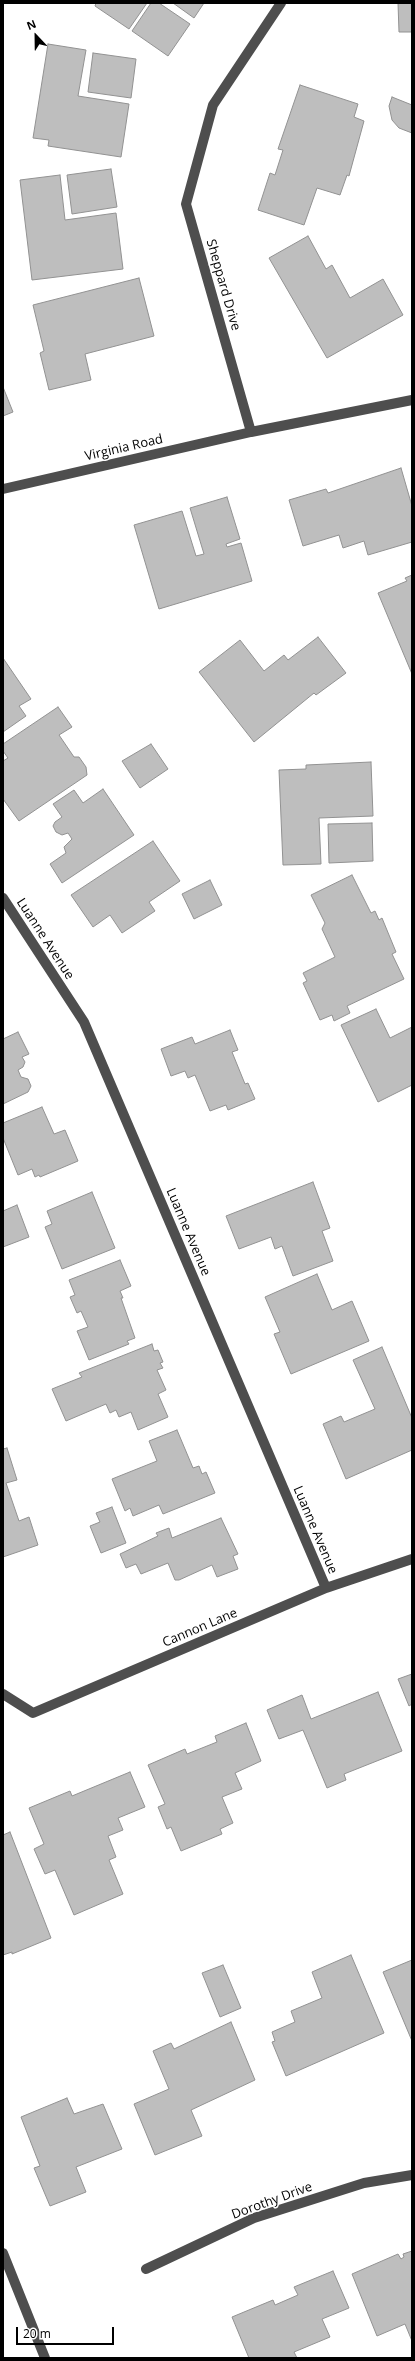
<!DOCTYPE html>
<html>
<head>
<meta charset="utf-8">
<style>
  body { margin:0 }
  #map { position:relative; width:415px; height:2361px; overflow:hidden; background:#fff; font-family:"Open Sans",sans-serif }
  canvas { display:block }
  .frame { position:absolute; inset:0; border:4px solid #000; pointer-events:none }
  .north { position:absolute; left:16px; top:16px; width:40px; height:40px; -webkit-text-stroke:3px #fff; paint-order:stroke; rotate:338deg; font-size:11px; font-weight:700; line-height:16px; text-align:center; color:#000 }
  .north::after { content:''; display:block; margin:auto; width:14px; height:18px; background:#000; clip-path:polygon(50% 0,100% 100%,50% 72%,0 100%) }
  .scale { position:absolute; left:16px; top:2327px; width:98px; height:18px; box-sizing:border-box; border:2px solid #000; border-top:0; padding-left:5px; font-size:12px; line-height:14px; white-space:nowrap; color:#000; -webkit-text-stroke:3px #fff; paint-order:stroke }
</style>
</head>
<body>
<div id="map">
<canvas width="415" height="2361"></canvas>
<div class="frame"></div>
<div class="north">N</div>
<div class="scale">20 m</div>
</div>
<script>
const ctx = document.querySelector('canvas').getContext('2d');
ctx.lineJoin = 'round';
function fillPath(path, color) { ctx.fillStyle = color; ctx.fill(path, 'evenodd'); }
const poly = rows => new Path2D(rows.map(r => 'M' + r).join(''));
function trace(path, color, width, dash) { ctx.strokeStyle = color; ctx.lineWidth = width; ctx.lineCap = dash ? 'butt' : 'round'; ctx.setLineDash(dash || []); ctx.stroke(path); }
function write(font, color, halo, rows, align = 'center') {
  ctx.font = font + ' "Open Sans",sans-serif'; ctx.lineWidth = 3; ctx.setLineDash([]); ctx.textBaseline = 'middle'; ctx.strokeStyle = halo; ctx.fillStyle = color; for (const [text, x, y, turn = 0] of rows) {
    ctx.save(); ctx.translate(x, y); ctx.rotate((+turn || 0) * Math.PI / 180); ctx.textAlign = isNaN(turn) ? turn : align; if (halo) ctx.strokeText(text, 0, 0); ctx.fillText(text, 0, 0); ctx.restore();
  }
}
const building = poly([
  [96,3,147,3,129,29,95,6,96,3],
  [151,3,159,3,190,24,168,56,132,31,151,3],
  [173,3,204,3,194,18,173,3],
  [398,3,412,3,412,32,399,32,398,3],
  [48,44,86,50,78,96,129,104,121,157,48,146,49,140,33,138,48,44],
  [93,53,136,59,131,98,88,92,93,53],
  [300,85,358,104,354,117,364,121,349,176,347,175,340,195,317,188,304,225,258,210,270,173,275,175,283,150,278,149,300,85],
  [392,97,412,105,412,133,399,128,392,120,389,106,392,97],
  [111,169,117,207,72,214,67,175,111,169],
  [60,175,65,220,116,213,123,269,32,280,20,180,60,175],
  [308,236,326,269,332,265,350,298,383,279,403,315,327,358,269,258,308,236],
  [139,278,154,336,85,354,91,380,49,390,40,353,44,351,33,305,139,278],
  [3,387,13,412,3,416,3,387],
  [401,468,412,506,412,542,368,555,364,541,343,548,339,535,303,546,289,500,326,489,328,493,401,468],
  [227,497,240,539,226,544,227,547,241,543,252,581,159,609,134,525,182,511,196,556,204,554,190,508,227,497],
  [412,575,412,674,378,593,407,581,405,578,412,575],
  [318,637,346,673,316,695,314,693,254,742,199,672,240,640,264,671,284,655,288,660,318,637],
  [3,658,31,699,19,706,26,716,3,732,3,658],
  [58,707,72,727,59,735,74,757,79,757,86,767,87,775,19,821,3,799,3,761,8,758,3,751,3,744,58,707],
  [151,744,168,769,140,788,122,761,151,744],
  [371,762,373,816,319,818,321,864,283,865,279,770,306,769,306,765,371,762],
  [103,789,134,835,62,883,50,864,66,853,64,847,72,839,68,833,62,835,56,832,53,826,55,822,62,817,53,804,74,790,83,803,103,789],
  [372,823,373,861,329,863,328,824,372,823],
  [153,841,180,881,149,902,155,911,122,933,110,915,93,927,71,895,153,841],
  [352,875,371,913,375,911,379,920,382,918,396,952,392,954,404,979,347,1006,350,1013,334,1021,332,1015,320,1020,303,983,307,981,303,973,335,957,322,929,325,923,311,895,352,875],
  [210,880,222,905,194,919,182,894,210,880],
  [376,1009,390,1038,412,1027,412,1085,378,1102,341,1025,376,1009],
  [230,1030,238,1050,232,1052,245,1084,248,1083,255,1099,228,1110,226,1105,210,1111,195,1075,188,1078,185,1071,171,1076,161,1049,192,1037,195,1044,230,1030],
  [18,1032,29,1054,22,1057,25,1062,23,1067,18,1070,21,1077,28,1079,31,1086,28,1092,3,1104,3,1039,18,1032],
  [42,1107,54,1134,65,1130,78,1161,40,1177,39,1175,35,1177,32,1169,18,1175,3,1138,3,1123,42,1107],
  [313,1182,330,1228,322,1231,333,1261,293,1276,282,1246,275,1249,271,1237,239,1249,226,1216,313,1182],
  [92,1192,115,1248,62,1269,45,1227,52,1224,47,1211,92,1192],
  [17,1205,29,1237,3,1247,3,1211,17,1205],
  [120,1260,131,1286,120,1291,123,1298,121,1298,135,1338,127,1341,129,1344,89,1360,77,1331,88,1327,81,1311,77,1313,70,1297,75,1295,69,1280,120,1260],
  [317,1274,332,1310,352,1301,369,1341,291,1374,274,1334,280,1332,265,1297,317,1274],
  [152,1344,154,1351,158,1350,163,1362,160,1363,163,1368,157,1370,166,1390,158,1394,168,1417,138,1430,131,1412,119,1417,116,1410,110,1413,106,1404,66,1421,52,1389,82,1377,79,1373,152,1344],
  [382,1347,412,1418,412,1450,346,1479,323,1424,341,1416,344,1422,375,1409,353,1360,382,1347],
  [177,1430,193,1468,199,1466,202,1474,206,1472,215,1493,163,1514,159,1505,133,1516,130,1508,125,1511,112,1479,157,1461,149,1441,177,1430],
  [7,1448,17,1480,6,1483,19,1521,29,1517,38,1545,3,1557,3,1449,7,1448],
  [112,1507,126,1543,101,1553,90,1526,100,1522,96,1513,112,1507],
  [221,1518,238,1554,233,1556,238,1569,217,1577,212,1565,179,1580,175,1580,168,1563,141,1574,136,1564,126,1568,120,1554,158,1536,156,1533,169,1528,172,1538,221,1518],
  [412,1674,412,1704,409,1706,398,1679,412,1674],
  [378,1692,402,1751,344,1774,346,1780,327,1788,303,1730,279,1739,267,1710,302,1695,311,1719,378,1692],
  [246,1723,261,1761,235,1773,242,1789,222,1797,233,1823,220,1829,222,1834,181,1851,171,1827,167,1829,158,1807,165,1804,148,1765,185,1749,187,1754,217,1742,215,1736,246,1723],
  [130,1772,145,1807,118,1818,123,1830,108,1836,116,1857,109,1860,123,1894,74,1915,55,1870,45,1874,34,1849,44,1844,29,1808,70,1791,72,1796,130,1772],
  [10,1832,51,1938,12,1954,12,1952,3,1955,3,1835,10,1832],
  [351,1955,384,2033,286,2076,272,2042,275,2041,272,2032,295,2022,291,2011,322,1998,312,1972,351,1955],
  [412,1960,412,2041,383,1972,412,1960],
  [223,1965,241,2008,220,2017,202,1973,223,1965],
  [231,2022,255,2080,191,2110,202,2136,155,2155,134,2104,169,2089,153,2051,171,2043,174,2049,231,2022],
  [67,2098,74,2114,103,2104,122,2149,76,2167,86,2192,50,2206,34,2168,40,2166,21,2117,67,2098],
  [412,2251,412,2341,405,2324,377,2336,352,2274,398,2254,401,2259,404,2257,403,2254,412,2251],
  [333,2271,349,2308,322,2319,330,2337,294,2352,297,2358,249,2358,232,2317,273,2300,275,2305,298,2295,294,2287,333,2271]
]);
const minor = poly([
  [251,432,186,204,213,105,281,3],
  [3,489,251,432,412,400],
  [3,898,84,1022,326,1588],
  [3,1694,33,1713,326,1588,412,1559],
  [3,2253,45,2358],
  [146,2269,254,2218,364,2183,412,2175]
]);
const streetNames = [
  ["Sheppard Drive",223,285,74],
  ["Virginia Road",124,448,-13],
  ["Luanne Avenue",45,939,57],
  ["Luanne Avenue",188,1232,67],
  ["Luanne Avenue",315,1530,67],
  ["Cannon Lane",200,1628,-23],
  ["Dorothy Drive",272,2201,-20]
];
fillPath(building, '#bebebe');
trace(building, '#929292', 1);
trace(minor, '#4e4e4e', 10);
write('13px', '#000', '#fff', streetNames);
</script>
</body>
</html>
